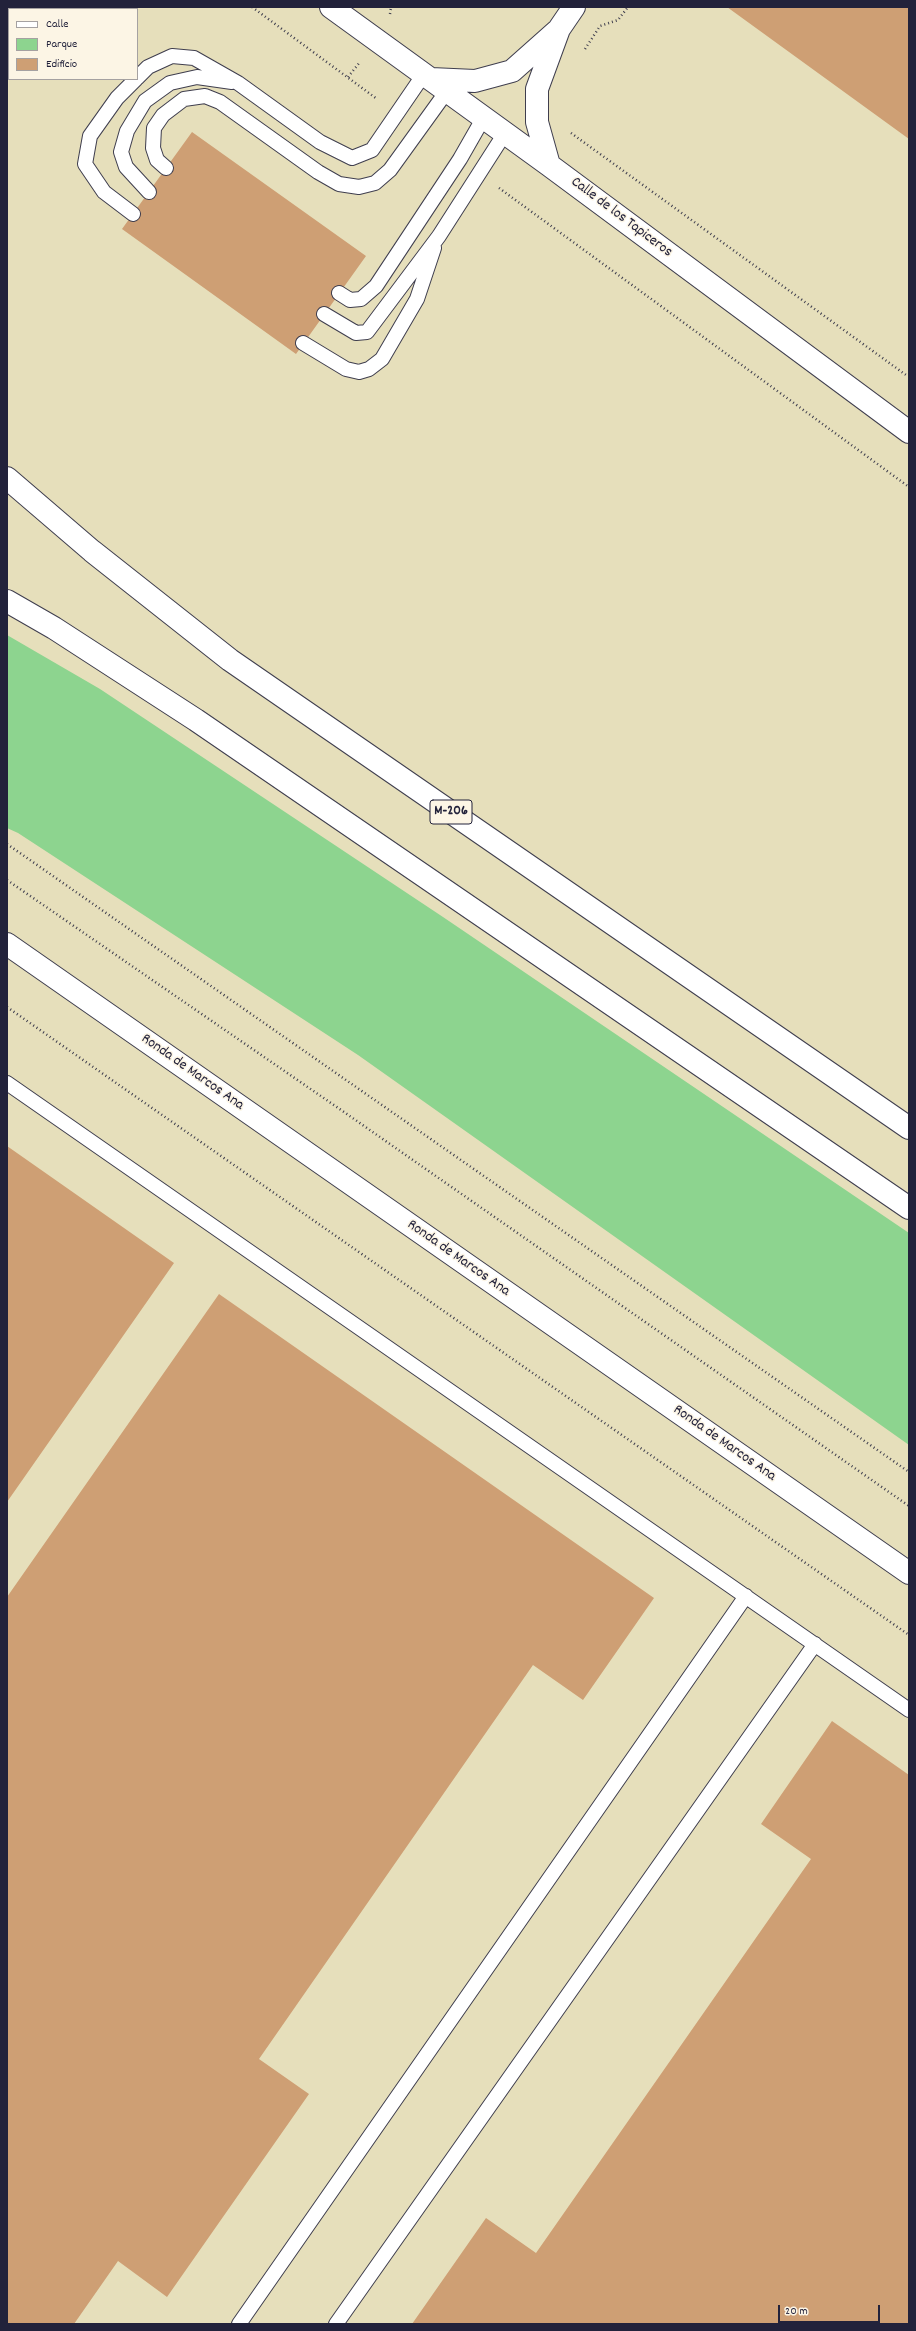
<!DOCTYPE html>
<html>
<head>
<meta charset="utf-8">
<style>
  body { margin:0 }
  #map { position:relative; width:916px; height:2331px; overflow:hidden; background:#e6dfbb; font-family:Dekko,sans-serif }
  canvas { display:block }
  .frame { position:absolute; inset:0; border:8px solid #22223b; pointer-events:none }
  .legend { position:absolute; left:8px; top:8px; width:130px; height:72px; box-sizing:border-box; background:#fcf5e5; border:1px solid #a5a1a1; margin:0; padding:5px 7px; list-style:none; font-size:12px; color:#22223b }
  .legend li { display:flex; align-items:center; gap:8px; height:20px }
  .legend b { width:20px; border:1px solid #a5a1a1 }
  .scale { position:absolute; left:778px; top:2305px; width:102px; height:18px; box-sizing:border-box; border:2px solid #22223b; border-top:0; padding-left:5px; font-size:12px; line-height:14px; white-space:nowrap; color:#22223b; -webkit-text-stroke:3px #fcf5e5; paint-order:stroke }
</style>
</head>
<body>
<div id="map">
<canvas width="916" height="2331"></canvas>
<div class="frame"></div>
<ul class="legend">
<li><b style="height:5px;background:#fff"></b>Calle</li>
<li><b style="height:11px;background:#8dd48f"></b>Parque</li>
<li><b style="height:11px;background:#ce9f74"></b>Edificio</li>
</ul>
<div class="scale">20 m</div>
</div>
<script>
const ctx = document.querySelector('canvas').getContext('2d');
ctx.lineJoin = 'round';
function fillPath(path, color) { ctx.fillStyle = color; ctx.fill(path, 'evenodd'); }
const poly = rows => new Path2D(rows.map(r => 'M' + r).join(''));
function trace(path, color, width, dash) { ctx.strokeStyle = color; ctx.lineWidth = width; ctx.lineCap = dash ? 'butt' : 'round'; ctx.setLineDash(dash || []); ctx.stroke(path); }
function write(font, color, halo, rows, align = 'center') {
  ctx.font = font + ' Dekko,sans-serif'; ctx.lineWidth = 3; ctx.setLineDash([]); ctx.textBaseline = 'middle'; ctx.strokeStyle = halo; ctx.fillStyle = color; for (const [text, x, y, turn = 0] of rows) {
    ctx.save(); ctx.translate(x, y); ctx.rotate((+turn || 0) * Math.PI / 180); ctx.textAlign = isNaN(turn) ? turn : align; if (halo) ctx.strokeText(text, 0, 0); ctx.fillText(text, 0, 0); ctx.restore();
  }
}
const green = poly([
  [7,635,100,689,443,917,909,1233,909,1445,358,1055,18,833,7,828]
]);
const building = poly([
  [727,7,909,7,909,139],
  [192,132,366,256,296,354,122,229],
  [7,1146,174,1263,7,1502],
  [219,1294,654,1598,583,1700,533,1665,259,2059,309,2094,167,2297,118,2261,74,2324,7,2324,7,1597],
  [832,1721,909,1775,909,2324,412,2324,486,2218,536,2253,811,1859,761,1824]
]);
const path = poly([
  [252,7,377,99],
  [390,14,391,7],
  [585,49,600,26,618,20,628,7],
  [348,77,360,62],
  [571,133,906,375],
  [499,188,909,487],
  [7,844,909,1472],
  [7,880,344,1112,909,1506],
  [7,1007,909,1635]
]);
const service = poly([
  [137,78,148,67,172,56,194,58,238,83,320,142,352,158,372,150,424,74],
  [166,168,157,160,153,148,154,128,163,115,184,99,205,96,220,102,318,172,339,184,359,187,375,183,390,170,447,91],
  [149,192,126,167,121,152,127,131,145,101,170,83,197,77,232,82],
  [133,214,104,192,85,164,90,136,117,98,136,79],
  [339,293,350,300,361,299,376,286,460,159,484,117],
  [324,314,356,333,367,332,439,236,505,133],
  [303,343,346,369,359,372,369,369,382,359,417,299,434,248],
  [7,1083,909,1710],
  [239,2324,746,1596],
  [336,2324,815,1644]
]);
const minor = poly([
  [331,7,549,165,909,432],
  [431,79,475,81,512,71,557,31],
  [549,165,537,122,537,89,559,29,574,7],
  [7,944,909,1573]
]);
const primary = poly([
  [7,478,92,551,230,660,909,1128],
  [7,601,54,628,196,720,909,1208]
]);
const shields = [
  [451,812,42]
];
const shieldNames = [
  ["M-206",451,812]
];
const streetNames = [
  ["Calle de los Tapiceros",621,218,37],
  ["Ronda de Marcos Ana",192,1073,35],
  ["Ronda de Marcos Ana",458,1259,35],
  ["Ronda de Marcos Ana",724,1444,35]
];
fillPath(green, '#8dd48f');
fillPath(building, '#ce9f74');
trace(service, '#3f3e4e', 16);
trace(minor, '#3f3e4e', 24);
trace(primary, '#3f3e4e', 24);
trace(path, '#3f3e4e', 2.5, [1, 3]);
trace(service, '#fff', 14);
trace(minor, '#fff', 22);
trace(primary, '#fff', 22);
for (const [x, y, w] of shields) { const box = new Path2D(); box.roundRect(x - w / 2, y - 12, w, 24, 3); ctx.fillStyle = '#fcf5e5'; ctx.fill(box); trace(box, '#22223b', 1); }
write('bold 14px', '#22223b', null, shieldNames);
write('15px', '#22223b', '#fcf5e5', streetNames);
</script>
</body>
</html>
